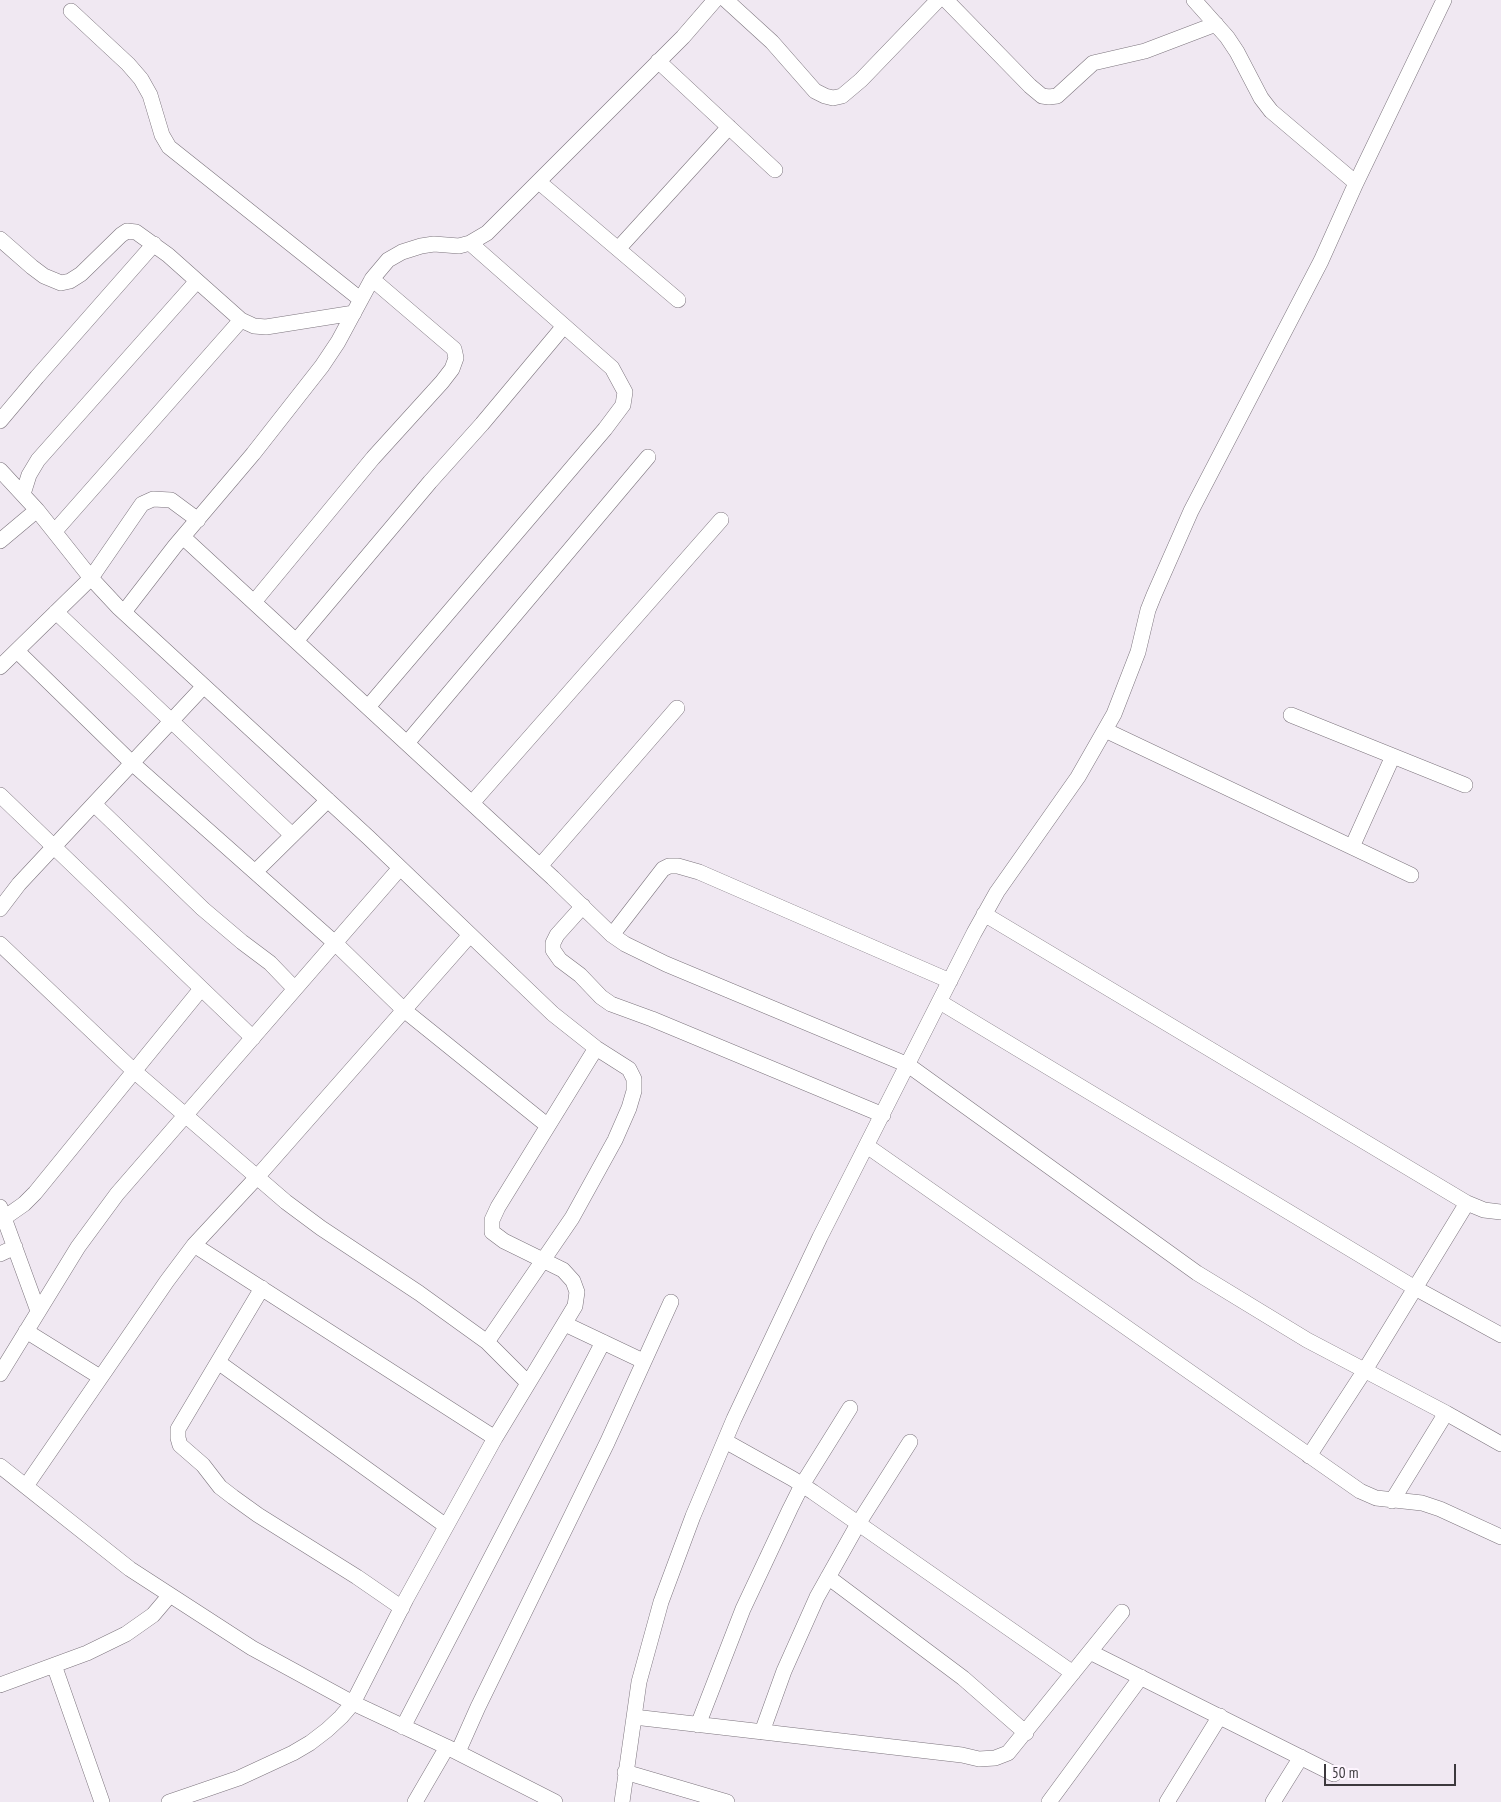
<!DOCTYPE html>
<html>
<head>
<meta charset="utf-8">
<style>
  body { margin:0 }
  #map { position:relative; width:1501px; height:1802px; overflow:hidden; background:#f0e8f2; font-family:"PT Sans Narrow",sans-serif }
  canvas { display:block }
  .scale { position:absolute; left:1324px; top:1764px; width:132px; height:22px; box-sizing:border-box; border:2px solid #3c393d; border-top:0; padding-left:6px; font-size:15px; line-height:18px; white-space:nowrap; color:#3c393d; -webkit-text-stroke:4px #fef5ff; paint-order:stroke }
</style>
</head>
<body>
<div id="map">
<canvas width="1501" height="1802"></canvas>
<div class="scale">50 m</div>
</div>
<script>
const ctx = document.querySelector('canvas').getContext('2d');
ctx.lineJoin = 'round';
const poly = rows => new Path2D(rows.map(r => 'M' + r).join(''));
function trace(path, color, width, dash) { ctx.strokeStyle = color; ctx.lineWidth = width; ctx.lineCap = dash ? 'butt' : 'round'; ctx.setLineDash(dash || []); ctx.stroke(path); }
const minor = poly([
  [726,0,772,42,815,91,825,96,833,98,842,96,861,80,938,0],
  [946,0,1030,86,1042,96,1049,97,1057,96,1093,63,1145,51,1216,24],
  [1194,0,1227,37,1237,52,1261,98,1271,111,1356,183],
  [71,11,128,64,141,79,150,95,162,135,169,147,360,299],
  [658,61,775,170],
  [539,182,678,300],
  [0,239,32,267,44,276,61,283,70,281,81,274,121,235,127,231,136,232,168,255,241,320,254,326,266,327,354,313],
  [618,249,729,127],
  [0,421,37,377,154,244],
  [0,470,37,510,91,578,118,607,369,838,553,1014,596,1048,629,1069,634,1079,634,1091,629,1108,615,1140,572,1218,487,1342],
  [23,494,29,475,38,460,197,281],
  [55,531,241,320],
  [183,537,553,878,612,935,625,944,666,964,908,1065,1197,1273,1307,1340,1446,1413,1501,1444],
  [0,541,37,510],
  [254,602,373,458,442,382,452,369,456,358,454,349,372,279],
  [56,612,292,835],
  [124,612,175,546,253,454,322,366,338,342,372,279,388,260,402,252,421,246,434,244,459,246,470,243,487,233,683,37,715,0],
  [296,641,430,482,482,424,564,326],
  [17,651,132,763,335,943,404,1010,548,1126],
  [0,667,91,578,142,504,153,499,171,500,198,520],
  [368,707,605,429,623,405,625,392,612,368,470,243],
  [1291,715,1465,785],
  [1105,730,1411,875],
  [407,743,648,457],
  [0,795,253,1038],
  [472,803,721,520],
  [94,804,203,909,242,942,270,963,295,989],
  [1352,847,1393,756],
  [540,866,677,708],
  [255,872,328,800],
  [583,906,557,935,553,943,553,950,560,960,580,975,601,997,611,1004,652,1019,883,1115],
  [0,909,19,884,204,686],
  [984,914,1467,1203,1484,1210,1501,1212],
  [612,935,663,869,669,866,678,866,699,872,950,981],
  [0,944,134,1071,286,1202,321,1228,419,1293,487,1342,528,1383],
  [940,1002,1415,1288,1501,1335],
  [867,1146,1360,1491,1376,1498,1422,1503,1440,1509,1501,1537],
  [0,1207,38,1311],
  [4,1218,24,1204,35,1193,201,989],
  [194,1245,495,1438],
  [0,1254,15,1247],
  [262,1288,178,1429,178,1438,180,1445,203,1465,220,1487,233,1497,258,1515,357,1577,402,1608],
  [565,1324,643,1361],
  [26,1331,100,1377],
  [218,1362,446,1526],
  [0,1374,78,1247,117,1194,400,868],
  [725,1441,793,1479,813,1492,1073,1673],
  [1309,1456,1365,1370,1467,1203],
  [0,1466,130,1569,252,1648,353,1703,447,1747,555,1802],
  [26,1486,167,1281,194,1245,258,1176,470,935],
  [1392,1501,1446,1413],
  [828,1577,963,1678,1026,1733],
  [1090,1652,1334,1774],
  [54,1665,102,1802],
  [0,1685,87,1653,126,1634,153,1615,170,1595],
  [634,1717,962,1755,979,1759,995,1758,1008,1753,1122,1612],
  [698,1725,743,1609,790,1509,802,1485,850,1408],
  [403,1727,603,1342],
  [762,1732,784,1671,817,1597,858,1524,910,1442],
  [458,1752,478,1707,607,1443,671,1302],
  [625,1772,727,1802],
  [169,1802,239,1778,293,1753,310,1743,327,1730,341,1717,353,1703,406,1599,495,1438,575,1306,577,1292,573,1281,563,1270,504,1241,492,1232,492,1220,498,1207,596,1048],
  [415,1802,447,1747],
  [622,1802,639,1682,661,1602,693,1516,734,1419,820,1237,974,933,997,892,1078,777,1114,714,1138,652,1148,610,1154,595,1191,511,1321,261,1356,183,1444,0],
  [1049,1802,1141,1677],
  [1167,1802,1220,1716],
  [1273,1802,1301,1757]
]);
trace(minor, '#7c747d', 16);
trace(minor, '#fff', 15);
</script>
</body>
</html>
